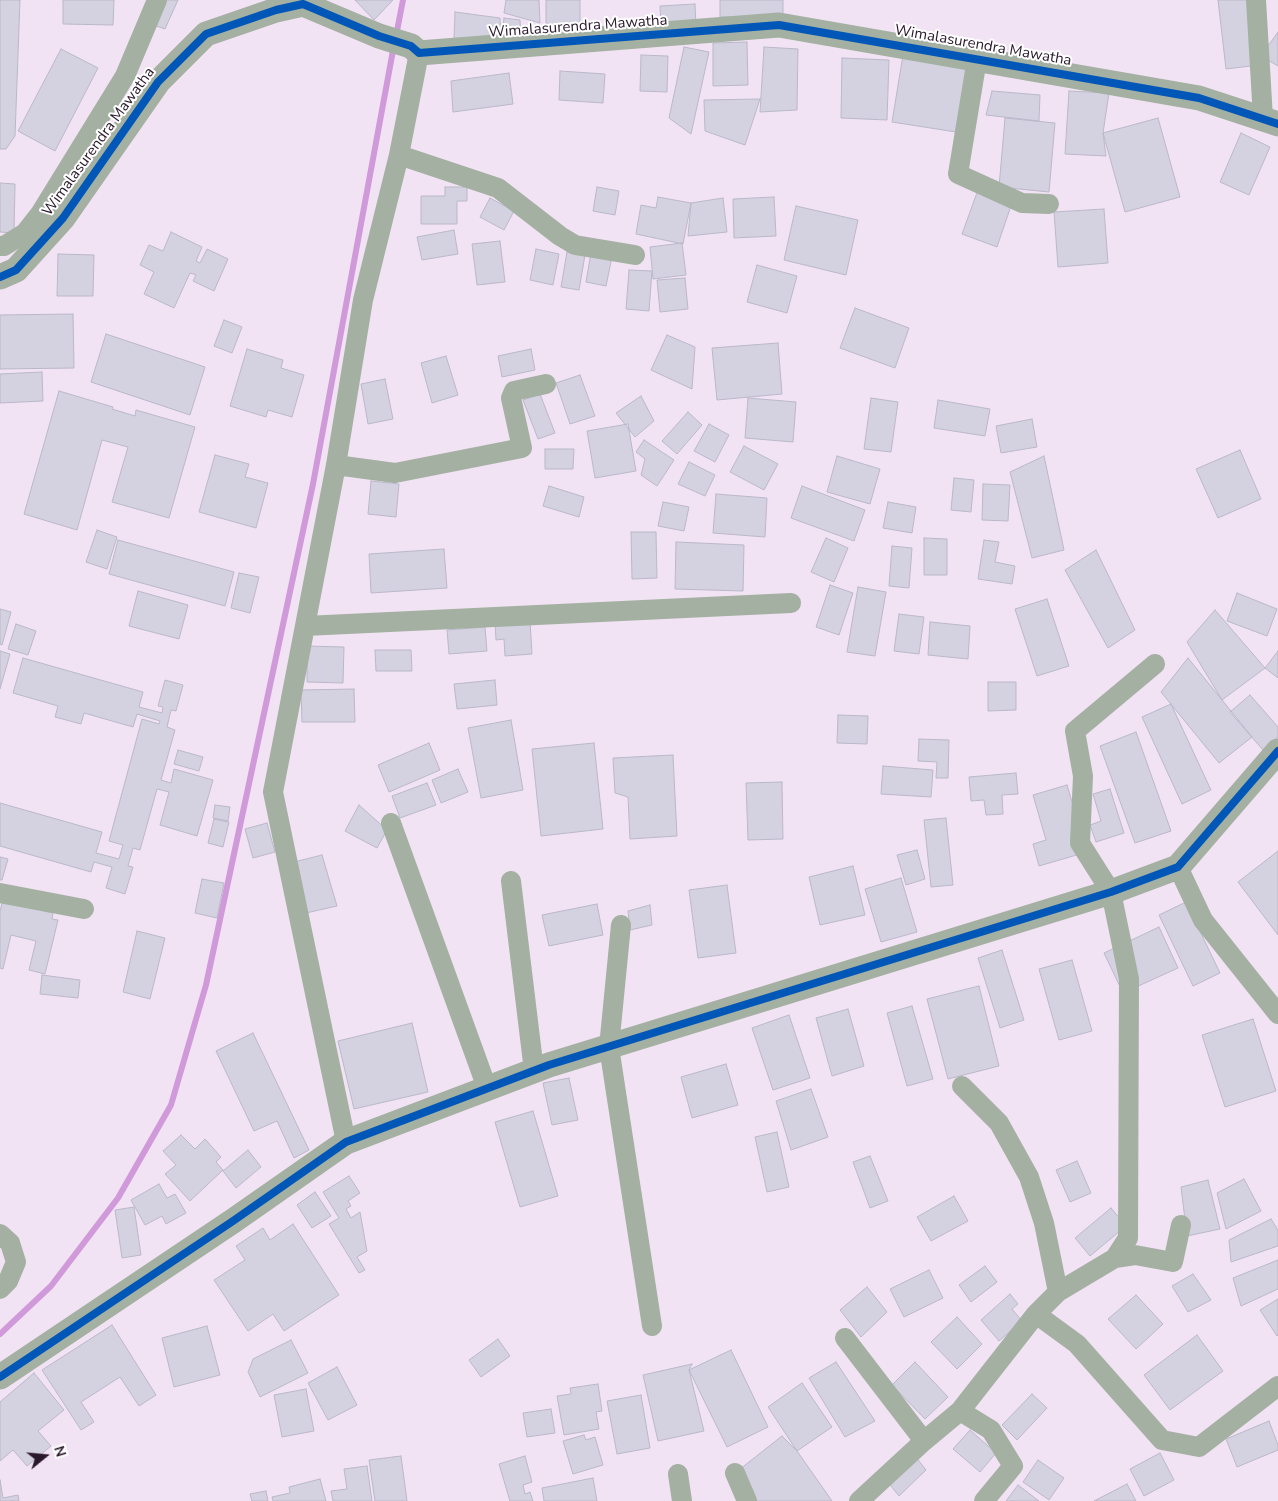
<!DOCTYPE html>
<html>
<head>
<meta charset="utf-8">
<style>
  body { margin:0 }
  #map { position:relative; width:1278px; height:1501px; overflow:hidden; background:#f2e3f4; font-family:"Nunito Sans",sans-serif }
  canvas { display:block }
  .north { position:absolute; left:20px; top:1431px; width:50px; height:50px; -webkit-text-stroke:4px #fff; paint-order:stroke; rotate:73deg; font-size:14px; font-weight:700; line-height:20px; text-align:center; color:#29182b }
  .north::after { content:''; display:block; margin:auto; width:18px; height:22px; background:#29182b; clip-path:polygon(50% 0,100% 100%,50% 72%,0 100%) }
</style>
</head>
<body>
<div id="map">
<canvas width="1278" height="1501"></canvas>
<div class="north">N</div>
</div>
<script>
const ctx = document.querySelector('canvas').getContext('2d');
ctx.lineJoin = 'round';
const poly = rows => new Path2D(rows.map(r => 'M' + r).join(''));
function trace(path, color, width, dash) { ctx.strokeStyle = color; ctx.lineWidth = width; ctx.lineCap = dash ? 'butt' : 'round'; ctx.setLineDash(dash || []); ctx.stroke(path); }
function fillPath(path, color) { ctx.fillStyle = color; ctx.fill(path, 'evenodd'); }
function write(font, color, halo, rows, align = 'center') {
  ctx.font = font + ' "Nunito Sans",sans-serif'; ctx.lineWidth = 4; ctx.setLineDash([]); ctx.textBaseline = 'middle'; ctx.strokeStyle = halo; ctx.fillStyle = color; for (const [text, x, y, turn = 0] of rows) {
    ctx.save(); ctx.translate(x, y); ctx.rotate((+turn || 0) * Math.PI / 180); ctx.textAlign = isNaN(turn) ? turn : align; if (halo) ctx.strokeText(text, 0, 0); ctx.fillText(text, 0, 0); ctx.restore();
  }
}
const stream = poly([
  [396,36,403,0],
  [0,1334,51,1286,118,1198,171,1105,206,985,313,484,394,45]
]);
const building = poly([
  [0,0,20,0,15,136,6,149,0,149,0,0],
  [63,0,114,0,113,25,63,24,63,0],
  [149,0,178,0,165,29,139,20,149,0],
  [355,0,393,0,374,20,355,0],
  [506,0,539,0,540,23,504,13,506,0],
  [546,0,580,0,580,28,546,24,546,0],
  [720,0,783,0,783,15,720,17,720,0],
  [1218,0,1252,0,1259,65,1226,69,1218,0],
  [695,4,696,27,661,28,660,6,695,4],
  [455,12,500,18,501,40,454,39,455,12],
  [504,18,520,20,521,38,502,38,504,18],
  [1278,32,1278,66,1261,56,1278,32],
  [747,42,748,85,713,86,713,43,747,42],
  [684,47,709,52,691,134,669,118,684,47],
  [764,47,798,49,797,110,760,112,764,47],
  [61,49,98,68,55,151,18,131,61,49],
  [641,55,668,56,667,92,640,91,641,55],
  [903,55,967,65,956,132,892,122,903,55],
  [842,58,889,60,887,120,841,118,842,58],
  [560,71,605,74,603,103,559,100,560,71],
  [509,73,513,104,453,112,451,81,509,73],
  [992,91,1040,95,1039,121,986,115,992,91],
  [1069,91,1109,93,1103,133,1106,156,1065,154,1069,91],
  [760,99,745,145,705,131,704,100,760,99],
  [1005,118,1055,123,1049,192,999,187,1005,118],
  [1158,118,1180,197,1125,212,1103,133,1158,118],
  [1241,133,1270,147,1249,195,1220,182,1241,133],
  [0,183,15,184,14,233,0,232,0,183],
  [445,187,467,187,467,201,457,201,457,224,421,224,421,196,445,196,445,187],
  [597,187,619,191,615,215,593,211,597,187],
  [978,190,1012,203,997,247,962,234,978,190],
  [658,197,691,203,683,244,636,234,641,205,656,208,658,197],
  [774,197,776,236,734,238,733,199,774,197],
  [490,198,514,211,504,230,480,217,490,198],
  [723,198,727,232,688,236,691,203,723,198],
  [796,206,858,220,846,275,784,260,796,206],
  [1104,209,1108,263,1058,267,1054,212,1104,209],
  [454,230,458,254,422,260,417,237,454,230],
  [171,232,202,247,196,261,200,263,207,249,228,259,214,291,193,281,196,275,190,273,174,308,144,294,154,272,140,265,149,245,163,251,171,232],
  [500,241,505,282,477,285,472,244,500,241],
  [682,243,686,275,653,279,650,247,682,243],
  [536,249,559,254,553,285,530,280,536,249],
  [567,252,585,255,579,290,561,287,567,252],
  [591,253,612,257,606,286,586,282,591,253],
  [58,254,94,255,93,296,57,296,58,254],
  [757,265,797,276,787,313,747,302,757,265],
  [629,270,652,271,649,311,626,309,629,270],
  [685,278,688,309,660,312,657,280,685,278],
  [855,308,909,328,895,368,840,348,855,308],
  [73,314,74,368,0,369,0,315,73,314],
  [224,320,242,327,232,353,214,346,224,320],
  [106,334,205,367,190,415,91,382,106,334],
  [667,335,695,347,692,389,651,370,667,335],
  [778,343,782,394,717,400,712,348,778,343],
  [247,349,283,360,281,368,304,375,292,417,268,410,266,417,230,406,247,349],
  [531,349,535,370,502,377,498,356,531,349],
  [446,356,458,395,432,403,421,363,446,356],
  [42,372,43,401,0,403,0,374,42,372],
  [580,375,595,416,570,424,556,383,580,375],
  [385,379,393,419,368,424,361,384,385,379],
  [59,391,113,407,112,409,135,416,136,410,195,427,169,518,112,502,128,447,102,440,77,530,24,514,59,391],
  [540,394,555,433,538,439,523,400,540,394],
  [641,396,654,421,635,437,616,413,641,396],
  [748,398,796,402,793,442,745,438,748,398],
  [871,398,898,402,891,452,864,449,871,398],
  [938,400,990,409,985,436,934,428,938,400],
  [688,412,702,425,677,454,662,441,688,412],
  [1032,419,1037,447,1001,453,996,426,1032,419],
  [628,424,636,471,595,478,587,431,628,424],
  [709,424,729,435,715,462,694,451,709,424],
  [644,440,674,460,657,486,641,475,645,459,636,452,644,440],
  [744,446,778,464,764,490,730,472,744,446],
  [545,449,574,449,573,469,545,469,545,449],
  [1240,450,1261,499,1218,518,1196,469,1240,450],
  [215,455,249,464,245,477,268,483,256,528,199,512,215,455],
  [837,456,880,469,870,504,827,492,837,456],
  [1044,456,1064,550,1032,558,1010,472,1044,456],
  [689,462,715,475,705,496,678,484,689,462],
  [954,478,974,480,971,512,951,510,954,478],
  [371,481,399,484,396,517,368,514,371,481],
  [983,484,1010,485,1008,521,982,520,983,484],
  [549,486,584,497,579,517,543,506,549,486],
  [802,486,865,510,854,541,791,518,802,486],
  [716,494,767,498,765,537,713,533,716,494],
  [663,502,689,507,684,531,658,526,663,502],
  [888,502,916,507,912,533,883,528,888,502],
  [97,530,117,537,107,569,86,562,97,530],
  [631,532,656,532,657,578,632,579,631,532],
  [826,538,848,548,834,582,811,572,826,538],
  [924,538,947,539,947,575,924,575,924,538],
  [118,540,234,572,225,606,109,574,118,540],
  [984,540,999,542,995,562,1015,566,1012,584,978,579,984,540],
  [676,542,744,545,743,591,675,589,676,542],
  [892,546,912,548,909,588,889,586,892,546],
  [444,549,447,588,371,593,369,554,444,549],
  [1096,550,1135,630,1108,648,1065,570,1096,550],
  [239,573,259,577,250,613,231,608,239,573],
  [830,585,853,593,839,635,816,627,830,585],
  [858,587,886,592,875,656,847,652,858,587],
  [138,591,188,605,179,639,129,626,138,591],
  [1237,593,1277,609,1267,636,1227,621,1237,593],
  [1047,599,1069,666,1037,676,1015,609,1047,599],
  [0,609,11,612,2,645,0,644,0,609],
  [1215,610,1265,668,1222,700,1187,642,1215,610],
  [899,614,924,617,919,654,894,651,899,614],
  [530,621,532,654,505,656,504,639,496,640,495,623,530,621],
  [930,622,970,626,968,659,928,655,930,622],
  [16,624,36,631,28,655,8,649,16,624],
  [485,627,487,651,449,654,447,630,485,627],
  [307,646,344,647,343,683,307,682,307,646],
  [375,650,411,650,412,671,376,671,375,650],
  [0,651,10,654,0,689,0,651],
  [1278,651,1278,678,1265,668,1278,651],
  [23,658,143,692,139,707,162,713,163,707,158,706,165,680,183,685,176,711,171,710,167,727,175,730,161,780,171,783,174,769,213,780,197,836,160,825,169,792,157,789,140,850,133,848,128,866,133,867,125,894,106,888,112,867,94,862,91,872,0,846,0,803,102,832,96,853,119,859,123,845,109,841,142,719,159,724,160,721,137,714,133,727,84,713,81,724,55,717,58,706,13,693,23,658],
  [1188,658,1252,737,1219,763,1161,692,1188,658],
  [495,680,497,705,457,709,454,684,495,680],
  [988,682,1016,682,1016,710,988,711,988,682],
  [354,689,355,722,302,722,301,690,354,689],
  [1250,695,1278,727,1278,737,1263,750,1230,712,1250,695],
  [1171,704,1211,790,1182,804,1142,717,1171,704],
  [838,715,868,716,867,744,837,743,838,715],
  [511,720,523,790,481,798,468,728,511,720],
  [1136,732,1171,831,1135,843,1100,746,1136,732],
  [919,739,949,740,948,778,936,778,937,762,918,761,919,739],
  [429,743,440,770,389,792,378,765,429,743],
  [594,743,603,829,541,836,532,749,594,743],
  [178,750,203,757,199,771,174,764,178,750],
  [673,755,677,836,630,839,628,797,615,793,613,758,673,755],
  [883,766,933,770,931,797,881,794,883,766],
  [458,769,468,792,441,803,432,780,458,769],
  [1016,773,1018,794,1002,795,1003,814,986,815,984,800,971,801,969,777,1016,773],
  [782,782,783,839,748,840,746,783,782,782],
  [427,783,436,805,400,818,392,796,427,783],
  [1067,785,1087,852,1039,866,1033,844,1046,840,1033,795,1067,785],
  [1110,789,1124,833,1096,842,1090,825,1101,821,1093,794,1110,789],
  [215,805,230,807,228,821,213,818,215,805],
  [359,805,387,830,377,848,345,831,359,805],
  [946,818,953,885,931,887,924,820,946,818],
  [214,819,229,822,223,847,208,843,214,819],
  [267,823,275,852,253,858,245,829,267,823],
  [917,850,925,879,906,885,897,855,917,850],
  [1278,851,1278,935,1238,882,1278,851],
  [322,855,337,906,306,913,294,862,322,855],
  [0,857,8,859,2,880,0,880,0,857],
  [853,866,865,915,820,925,809,877,853,866],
  [901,878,917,932,881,942,865,889,901,878],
  [202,879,224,883,217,918,195,913,202,879],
  [727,885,736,953,698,958,689,890,727,885],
  [3,900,53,913,52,919,58,920,45,974,29,970,36,941,11,935,3,969,0,968,0,911,3,900],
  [1186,902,1220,973,1193,986,1159,915,1186,902],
  [597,904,603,935,549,946,542,915,597,904],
  [650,905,652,925,630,930,628,911,650,905],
  [1159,927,1178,968,1123,993,1104,953,1159,927],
  [137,931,165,938,150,999,123,992,137,931],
  [1002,950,1024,1020,1000,1028,978,958,1002,950],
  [1072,960,1092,1031,1059,1040,1039,969,1072,960],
  [42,975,80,980,78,998,40,994,42,975],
  [979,986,999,1066,948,1079,927,999,979,986],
  [912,1006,933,1079,907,1086,887,1013,912,1006],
  [848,1009,864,1066,832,1076,816,1018,848,1009],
  [789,1015,810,1078,773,1090,752,1028,789,1015],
  [1253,1019,1276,1091,1225,1107,1202,1035,1253,1019],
  [412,1023,428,1092,354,1109,338,1041,412,1023],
  [253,1033,309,1150,294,1158,277,1121,254,1131,216,1051,253,1033],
  [726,1064,738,1105,692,1118,681,1077,726,1064],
  [569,1078,578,1120,552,1125,543,1083,569,1078],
  [811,1089,828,1137,791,1150,776,1101,811,1089],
  [533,1111,558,1196,520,1207,495,1122,533,1111],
  [777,1132,789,1187,767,1192,755,1137,777,1132],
  [181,1135,195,1149,205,1139,221,1157,216,1162,223,1170,190,1201,165,1174,176,1165,163,1151,181,1135],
  [248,1150,261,1167,236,1188,223,1171,248,1150],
  [870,1156,888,1201,870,1208,853,1162,870,1156],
  [1077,1161,1091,1193,1070,1202,1056,1170,1077,1161],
  [349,1176,360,1193,348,1201,351,1206,346,1209,351,1218,360,1212,367,1251,357,1257,365,1270,359,1273,329,1224,339,1218,323,1192,349,1176],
  [1244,1179,1261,1211,1226,1229,1217,1193,1244,1179],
  [1208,1180,1220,1229,1187,1236,1181,1187,1208,1180],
  [159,1184,167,1198,175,1194,186,1213,166,1224,162,1216,145,1225,131,1200,159,1184],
  [315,1192,331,1216,312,1228,297,1205,315,1192],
  [954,1196,968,1221,931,1241,917,1217,954,1196],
  [134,1207,141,1255,122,1258,115,1210,134,1207],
  [1111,1208,1126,1226,1090,1256,1075,1238,1111,1208],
  [1271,1219,1278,1230,1278,1246,1231,1262,1229,1240,1271,1219],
  [293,1224,339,1295,284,1331,273,1314,248,1331,214,1280,245,1260,236,1246,263,1228,270,1240,293,1224],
  [1278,1260,1278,1289,1241,1306,1233,1278,1278,1260],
  [985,1266,997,1282,971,1302,959,1285,985,1266],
  [929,1270,943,1298,904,1317,890,1289,929,1270],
  [1193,1274,1211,1300,1188,1312,1172,1286,1193,1274],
  [867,1287,887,1312,861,1337,840,1310,867,1287],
  [1010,1294,1018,1304,1012,1309,1022,1321,999,1341,981,1320,1010,1294],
  [1136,1295,1163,1324,1136,1349,1108,1319,1136,1295],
  [1278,1299,1278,1335,1277,1336,1260,1310,1278,1299],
  [957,1317,982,1344,957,1369,931,1342,957,1317],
  [112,1325,156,1395,139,1406,120,1377,81,1402,94,1422,81,1430,42,1370,112,1325],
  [207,1326,220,1375,174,1387,162,1338,207,1326],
  [1197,1335,1223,1371,1170,1410,1144,1375,1197,1335],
  [498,1339,510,1356,481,1377,469,1360,498,1339],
  [291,1340,308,1373,260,1397,248,1372,253,1359,291,1340],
  [731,1350,768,1427,727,1447,689,1370,731,1350],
  [836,1362,875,1421,845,1437,809,1378,836,1362],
  [915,1362,948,1397,925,1419,892,1385,915,1362],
  [692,1364,689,1370,704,1431,658,1441,643,1375,692,1364],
  [337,1367,357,1405,328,1420,308,1383,337,1367],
  [34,1373,64,1410,38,1431,51,1446,27,1466,13,1450,0,1461,0,1402,34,1373],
  [802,1383,832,1427,797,1451,768,1407,802,1383],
  [598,1384,602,1411,596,1412,599,1429,564,1435,557,1396,571,1394,570,1388,598,1384],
  [306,1389,314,1431,282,1437,274,1395,306,1389],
  [1032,1394,1047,1408,1017,1440,1002,1425,1032,1394],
  [641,1395,650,1448,617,1454,607,1401,641,1395],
  [551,1409,555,1433,527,1437,523,1413,551,1409],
  [1269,1421,1278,1445,1278,1450,1237,1467,1226,1439,1269,1421],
  [970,1430,996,1453,980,1472,953,1449,970,1430],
  [584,1435,586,1440,595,1437,603,1465,573,1474,563,1441,584,1435],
  [782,1436,797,1451,832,1501,756,1501,735,1473,782,1436],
  [1160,1453,1174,1480,1144,1496,1130,1469,1160,1453],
  [401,1456,407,1501,375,1501,369,1460,401,1456],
  [525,1456,532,1482,523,1485,525,1494,530,1492,533,1501,510,1501,499,1464,525,1456],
  [916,1457,926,1470,899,1496,887,1481,916,1457],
  [1038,1460,1064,1478,1049,1500,1023,1482,1038,1460],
  [367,1466,372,1501,333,1501,331,1491,347,1489,344,1469,367,1466],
  [593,1478,597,1501,544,1501,542,1488,593,1478],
  [320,1479,326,1501,273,1501,272,1497,290,1493,289,1487,320,1479],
  [0,1480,3,1498,18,1495,19,1501,0,1501,0,1480],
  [1127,1484,1136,1501,1094,1501,1127,1484],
  [1018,1485,1039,1501,1006,1501,1018,1485],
  [266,1491,268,1501,252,1501,250,1494,266,1491]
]);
const minor = poly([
  [1256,0,1263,118],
  [977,59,958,174,1022,203,1049,204],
  [399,155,498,188,560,236,575,245,635,255],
  [0,246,4,246,25,233,40,214,125,76,157,0],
  [336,465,395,473,522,448,511,398,514,391,546,384],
  [305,626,791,603],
  [391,823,487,1088],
  [1178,867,1203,920,1278,1014],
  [511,881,534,1071],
  [0,893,84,909],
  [621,925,609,1047,652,1326],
  [962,1086,999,1123,1029,1177,1044,1223,1058,1292],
  [346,1142,273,792,336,465,363,300,399,155,419,53],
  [0,1234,10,1243,16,1262,8,1281,0,1289],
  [1115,1258,1135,1255,1173,1262,1181,1225],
  [1036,1314,1077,1344,1162,1440,1199,1447,1278,1386],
  [845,1338,924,1441],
  [960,1411,991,1430,1013,1466,984,1501],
  [735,1473,747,1501],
  [678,1474,682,1501],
  [859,1501,924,1441,960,1411,1036,1314,1058,1292,1115,1258,1128,1238,1129,979,1111,892,1080,843,1083,776,1075,731,1155,664]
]);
const tertiary = poly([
  [0,277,16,270,63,218,158,82,206,34,276,10,303,4,379,36,411,46,419,53,779,25,1199,98,1278,124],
  [0,1377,233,1221,346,1142,549,1065,1111,892,1178,867,1278,751]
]);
const cycleway = poly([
  [0,277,16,270,63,218,158,82,206,34,276,10,303,4,379,36,411,46,419,53,779,25,1199,98,1278,124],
  [0,1377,233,1221,346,1142,549,1065,1111,892,1178,867,1278,751]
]);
const streetNames = [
  ["Wimalasurendra Mawatha",578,27,-4],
  ["Wimalasurendra Mawatha",983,46,10],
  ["Wimalasurendra Mawatha",99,142,-54]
];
trace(stream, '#d099d9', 6);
fillPath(building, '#d4d1e0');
trace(building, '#b9b8ca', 1);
trace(minor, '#a4b0a2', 20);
trace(tertiary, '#a4b0a2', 25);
trace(cycleway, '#0057b8', 8);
write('15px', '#29182b', '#fff', streetNames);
</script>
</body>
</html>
